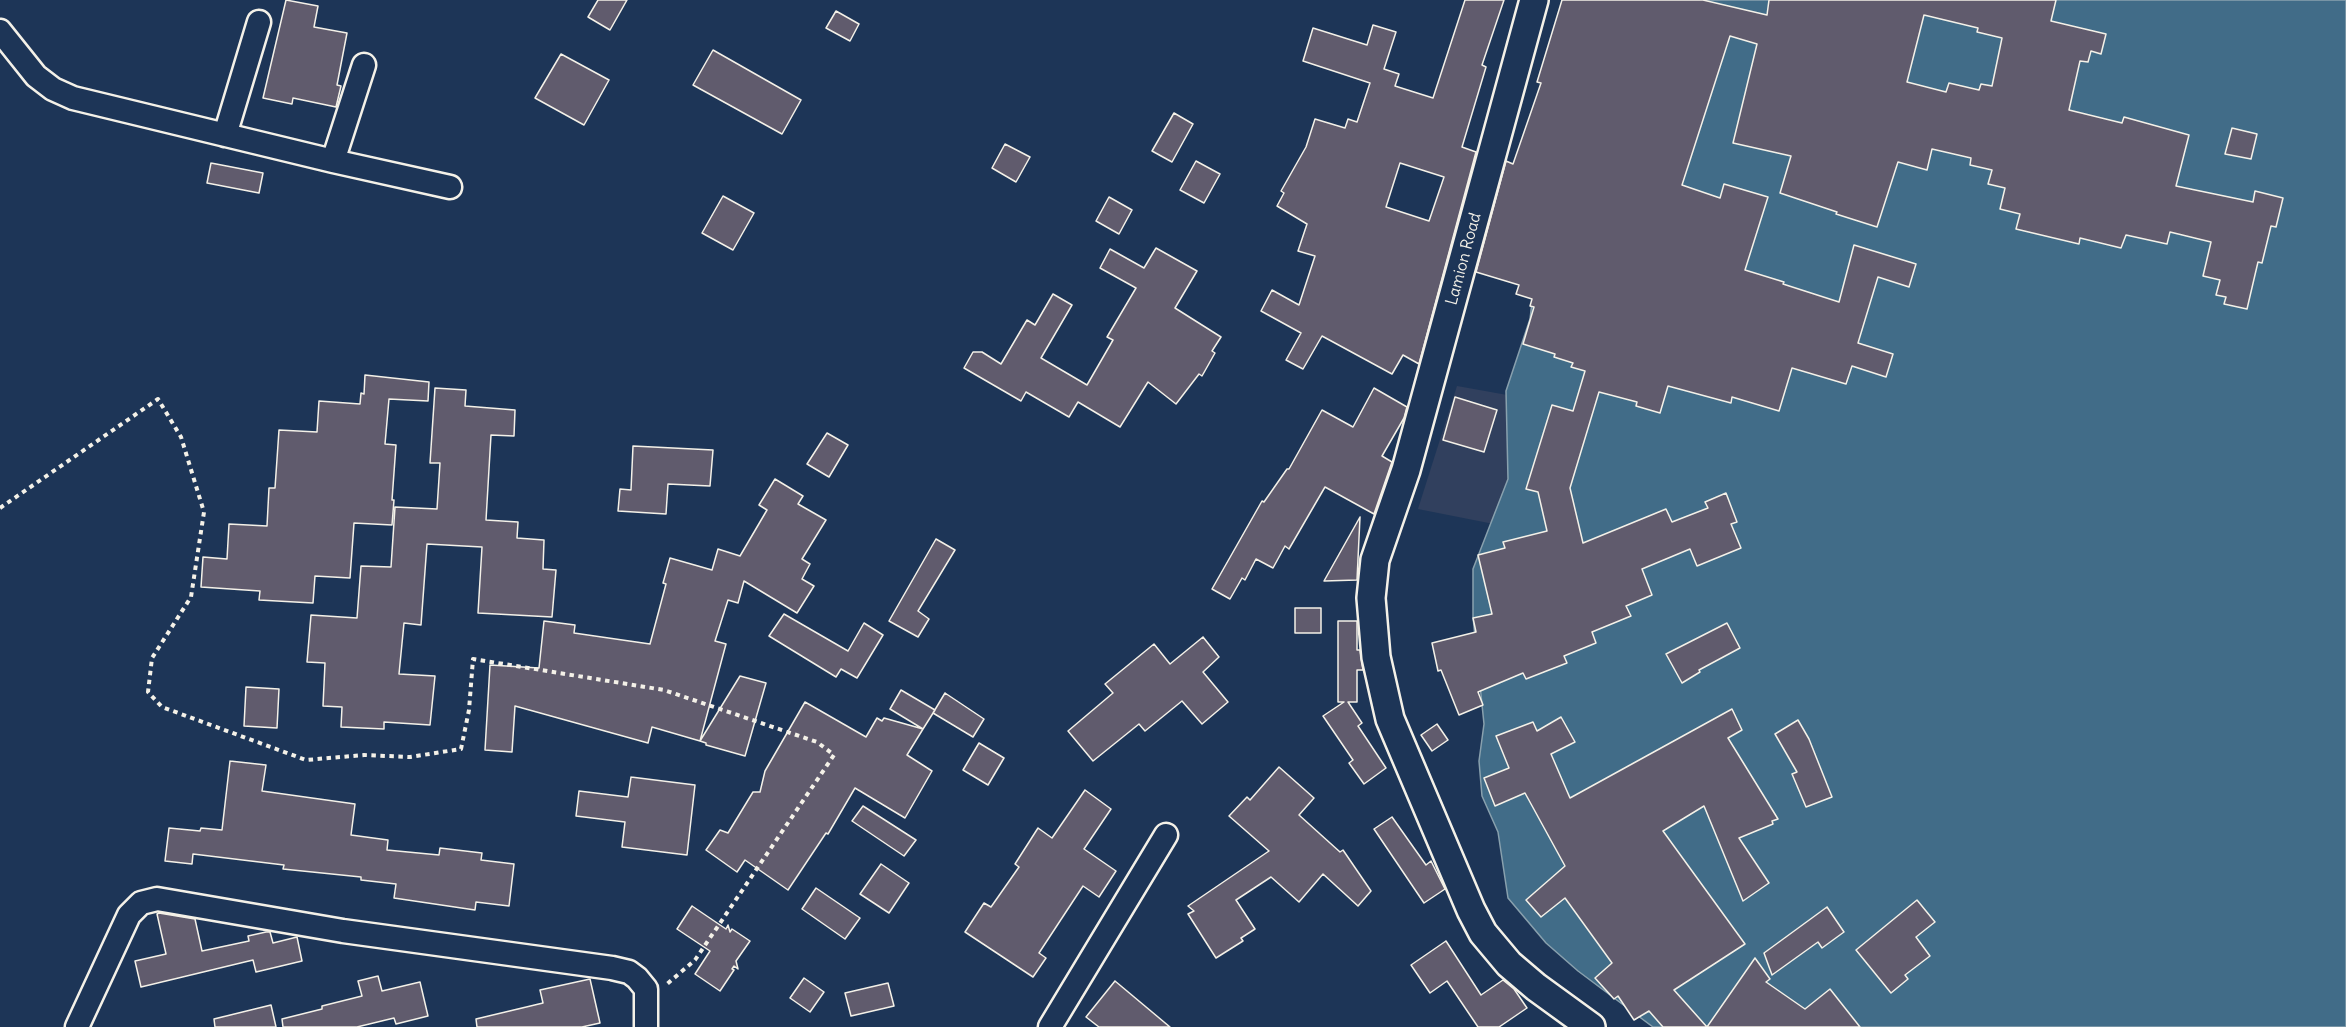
<!DOCTYPE html>
<html>
<head>
<meta charset="utf-8">
<style>
  body { margin:0 }
  canvas { display:block; background:#1d3557 }
</style>
</head>
<body>
<canvas width="2346" height="1027"></canvas>
<script>
const ctx = document.querySelector('canvas').getContext('2d');
ctx.lineJoin = 'round';
function fillPath(path, color) { ctx.fillStyle = color; ctx.fill(path, 'evenodd'); }
const poly = rows => new Path2D(rows.map(r => 'M' + r).join(''));
function trace(path, color, width, dash) { ctx.strokeStyle = color; ctx.lineWidth = width; ctx.lineCap = dash ? 'butt' : 'round'; ctx.setLineDash(dash || []); ctx.stroke(path); }
function write(font, color, halo, rows, align = 'center') {
  ctx.font = font + ' Delius,sans-serif'; ctx.lineWidth = 5; ctx.setLineDash([]); ctx.textBaseline = 'middle'; ctx.strokeStyle = halo; ctx.fillStyle = color; for (const [text, x, y, turn = 0] of rows) {
    ctx.save(); ctx.translate(x, y); ctx.rotate((+turn || 0) * Math.PI / 180); ctx.textAlign = isNaN(turn) ? turn : align; if (halo) ctx.strokeText(text, 0, 0); ctx.fillText(text, 0, 0); ctx.restore();
  }
}
const built = poly([
  [1457,386,1596,411,1504,526,1418,509]
]);
const water = poly([
  [1594,0,2346,0,2346,1027,1653,1027,1578,971,1546,943,1508,898,1498,832,1482,796,1479,761,1484,724,1473,617,1473,569,1508,479,1506,391,1530,319,1547,178,1594,0]
]);
const building = poly([
  [286,0,318,6,314,27,347,33,337,85,341,86,336,107,293,98,292,104,263,98,286,0],
  [598,0,627,0,610,30,588,17,598,0],
  [1465,0,1504,0,1482,65,1486,67,1462,147,1476,152,1419,364,1403,355,1392,374,1322,336,1303,369,1286,360,1301,333,1261,311,1272,290,1299,305,1315,256,1298,251,1307,224,1277,206,1284,193,1281,191,1306,147,1315,119,1345,128,1348,119,1357,122,1370,83,1303,61,1313,28,1367,45,1373,25,1396,32,1384,69,1399,74,1395,86,1433,98,1465,0],
  [1400,163,1444,177,1429,221,1386,207,1400,163],
  [1562,0,1703,0,1767,15,1769,0,2056,0,2051,21,2106,34,2101,54,2091,51,2088,62,2080,61,2069,110,2122,123,2124,117,2189,135,2176,186,2253,202,2255,191,2283,198,2276,227,2271,226,2262,263,2258,262,2247,309,2224,304,2226,297,2216,295,2220,280,2203,276,2211,242,2170,232,2167,244,2126,235,2121,248,2080,238,2079,244,2016,229,2020,214,2000,209,2005,188,1988,184,1992,170,1970,165,1971,158,1932,149,1927,170,1898,162,1877,227,1836,214,1837,212,1780,193,1791,156,1733,143,1757,44,1730,36,1682,185,1720,198,1724,184,1768,197,1745,270,1784,282,1783,284,1839,302,1854,245,1916,264,1909,287,1878,277,1858,343,1893,354,1886,377,1852,366,1846,384,1792,368,1779,411,1732,397,1731,403,1668,386,1660,413,1636,406,1637,402,1599,392,1570,488,1583,543,1666,509,1672,522,1708,508,1705,502,1726,493,1737,522,1731,524,1741,548,1697,566,1690,549,1642,569,1652,595,1626,606,1631,616,1592,632,1596,643,1564,656,1567,663,1526,679,1523,673,1478,692,1483,705,1459,715,1441,670,1438,671,1432,643,1476,632,1473,618,1492,614,1478,555,1505,548,1503,542,1547,531,1538,492,1526,489,1552,405,1573,411,1585,371,1571,367,1573,363,1554,357,1555,354,1523,344,1534,307,1530,306,1532,299,1516,294,1519,285,1476,272,1506,161,1513,164,1541,83,1537,82,1562,0],
  [1924,15,1978,28,1977,32,2002,38,1992,86,1981,84,1979,90,1949,83,1946,92,1907,82,1924,15],
  [836,11,859,24,850,41,826,28,836,11],
  [713,50,801,100,782,134,693,85,713,50],
  [561,54,609,80,584,125,535,98,561,54],
  [1174,113,1193,124,1172,162,1152,151,1174,113],
  [2232,128,2257,134,2251,159,2225,154,2232,128],
  [1005,144,1030,157,1016,182,992,168,1005,144],
  [1196,161,1220,174,1204,203,1180,190,1196,161],
  [211,163,263,173,259,193,207,183,211,163],
  [723,196,754,213,733,250,702,233,723,196],
  [1109,197,1132,210,1119,234,1096,221,1109,197],
  [1156,248,1197,271,1175,308,1221,337,1212,351,1215,353,1202,376,1199,374,1176,404,1148,382,1120,427,1078,402,1069,417,1026,392,1021,401,964,368,973,352,982,352,1001,364,1027,320,1035,325,1053,294,1072,305,1041,358,1087,385,1113,340,1107,337,1136,288,1100,268,1110,249,1144,268,1156,248],
  [365,375,429,382,428,401,389,399,385,444,396,445,392,500,394,500,392,525,354,523,350,578,315,576,313,603,259,600,260,591,201,587,203,557,227,559,229,524,267,526,269,488,275,488,279,430,317,432,319,401,360,404,361,393,364,394,365,375],
  [435,388,466,390,465,406,515,410,514,436,491,435,486,520,518,522,517,538,544,540,543,569,556,570,552,617,478,613,482,547,427,544,421,625,404,623,399,674,435,676,430,725,384,722,384,729,341,727,342,707,323,706,325,663,307,662,311,615,357,618,361,566,391,567,395,507,437,509,440,463,430,463,435,388],
  [1374,388,1407,407,1404,418,1382,456,1392,462,1374,514,1325,487,1289,549,1285,546,1273,568,1256,559,1245,580,1242,578,1230,599,1212,589,1262,501,1264,502,1287,469,1289,469,1322,410,1353,427,1374,388],
  [1455,397,1497,410,1484,452,1443,440,1455,397],
  [827,433,848,445,829,477,807,464,827,433],
  [633,446,713,450,710,486,668,484,666,514,618,511,620,489,631,490,633,446],
  [775,479,803,496,798,504,826,520,802,559,810,564,802,579,814,586,797,613,744,581,738,603,728,600,715,641,726,644,700,741,652,727,648,743,515,706,512,752,485,750,490,665,539,668,544,621,575,625,574,633,650,644,666,584,663,583,670,558,712,570,718,549,740,556,767,510,759,505,775,479],
  [1360,517,1357,580,1324,581,1360,517],
  [936,539,955,550,918,611,929,619,918,637,889,621,936,539],
  [1295,608,1321,608,1321,633,1295,633,1295,608],
  [784,614,848,651,864,623,883,635,857,678,841,669,836,677,769,636,784,614],
  [1338,621,1357,621,1357,650,1360,650,1363,670,1357,670,1357,702,1348,702,1362,723,1358,726,1386,768,1364,784,1349,763,1353,760,1323,716,1344,702,1338,702,1338,621],
  [1727,623,1740,648,1699,670,1700,672,1682,683,1666,654,1727,623],
  [1203,637,1219,657,1203,672,1228,702,1202,724,1182,701,1145,731,1139,724,1093,761,1068,731,1113,693,1105,684,1154,644,1170,664,1203,637],
  [740,676,766,683,745,756,706,745,706,743,700,741,740,676],
  [246,687,279,689,277,728,244,726,246,687],
  [901,690,935,710,923,729,890,709,901,690],
  [945,693,984,719,973,737,933,713,945,693],
  [805,702,866,737,877,718,882,721,884,718,923,729,907,755,932,771,905,818,855,788,828,834,826,833,788,890,745,860,737,872,706,850,720,830,728,833,753,792,760,792,765,771,805,702],
  [1732,709,1742,730,1728,738,1778,819,1772,821,1773,824,1739,838,1769,883,1743,901,1704,806,1663,831,1745,944,1674,990,1707,1027,1663,1027,1649,1011,1634,1020,1618,996,1614,999,1595,978,1612,963,1565,898,1541,917,1526,900,1565,866,1525,793,1495,806,1484,778,1509,768,1496,736,1533,722,1537,731,1561,717,1575,742,1551,754,1570,798,1732,709],
  [1798,720,1809,739,1832,797,1806,807,1792,774,1797,772,1775,734,1798,720],
  [1437,724,1448,740,1432,751,1421,735,1437,724],
  [979,743,1004,758,988,785,963,770,979,743],
  [230,761,266,765,262,791,355,804,351,835,388,840,387,850,439,855,440,848,482,853,481,860,514,864,509,906,476,902,475,910,394,898,396,884,361,880,361,877,283,869,284,865,193,854,192,864,165,861,169,828,200,831,201,828,222,830,230,761],
  [1279,767,1314,798,1299,815,1340,852,1343,850,1371,891,1358,906,1323,874,1299,902,1271,877,1236,900,1255,929,1241,938,1243,941,1216,958,1188,914,1194,911,1188,906,1269,851,1229,816,1247,797,1250,800,1279,767],
  [631,777,695,785,687,855,622,847,625,822,576,816,579,791,628,797,631,777],
  [1085,790,1111,809,1084,849,1116,871,1099,897,1083,886,1039,953,1046,958,1033,977,965,932,984,903,991,907,1019,867,1015,864,1038,828,1052,838,1085,790],
  [863,806,916,840,904,856,852,821,863,806],
  [1392,817,1426,865,1431,861,1445,889,1424,903,1374,829,1392,817],
  [881,864,909,883,889,913,860,894,881,864],
  [816,888,860,918,845,939,802,909,816,888],
  [1917,900,1935,922,1916,937,1930,956,1905,975,1908,979,1891,993,1856,950,1917,900],
  [692,906,726,929,728,925,730,932,732,929,750,941,736,961,738,969,734,966,732,969,734,970,720,991,695,974,710,951,677,929,692,906],
  [1827,907,1844,932,1822,948,1818,942,1772,975,1764,953,1827,907],
  [159,913,195,919,202,951,249,941,248,936,266,932,270,932,273,943,297,937,302,961,256,972,253,960,141,987,135,961,166,954,157,914,159,913],
  [1446,941,1481,995,1503,980,1514,989,1527,1008,1499,1027,1478,1027,1447,981,1430,993,1411,965,1446,941],
  [1755,958,1770,979,1766,982,1805,1009,1830,989,1860,1027,1707,1027,1755,958],
  [378,976,382,991,420,982,428,1016,396,1024,394,1018,357,1027,283,1027,282,1019,322,1009,322,1006,362,996,358,981,378,976],
  [804,978,824,992,810,1012,790,998,804,978],
  [590,979,600,1023,582,1027,477,1027,476,1019,543,1003,540,990,590,979],
  [1115,981,1170,1027,1099,1027,1086,1017,1115,981],
  [888,983,894,1006,851,1016,845,993,888,983],
  [271,1005,276,1027,215,1027,214,1019,271,1005]
]);
const path = poly([
  [0,508,158,399,181,437,204,512,191,597,152,658,148,692,162,707,306,760,364,755,410,757,461,749,469,710,473,659,664,690,817,742,834,755,695,960,667,984]
]);
const minor = poly([
  [0,31,36,76,53,89,73,98,333,161,450,187],
  [225,135,259,22],
  [333,161,364,65],
  [77,1027,129,915,141,903,157,899,343,931,612,968,629,972,637,978,646,989,646,1027],
  [1050,1027,1166,835]
]);
const tertiary = poly([
  [1534,0,1406,470,1375,560,1371,598,1376,657,1390,719,1471,910,1483,933,1509,964,1536,987,1591,1027]
]);
const streetNames = [
  ["Lamion Road",1464,259,-75]
];
fillPath(built, '#31405e');
fillPath(water, '#416c88');
trace(water, '#89a1ae', 1.5);
fillPath(building, '#605b6d');
trace(building, '#f4f1e8', 1.5);
trace(minor, '#f4f1e8', 27);
trace(tertiary, '#f4f1e8', 32);
trace(path, '#f4f1e8', 4, [4.5, 4.5]);
trace(minor, '#1d3557', 22);
trace(tertiary, '#1d3557', 27);
write('16px', '#f4f1e8', '#1d3557', streetNames);
</script>
</body>
</html>
